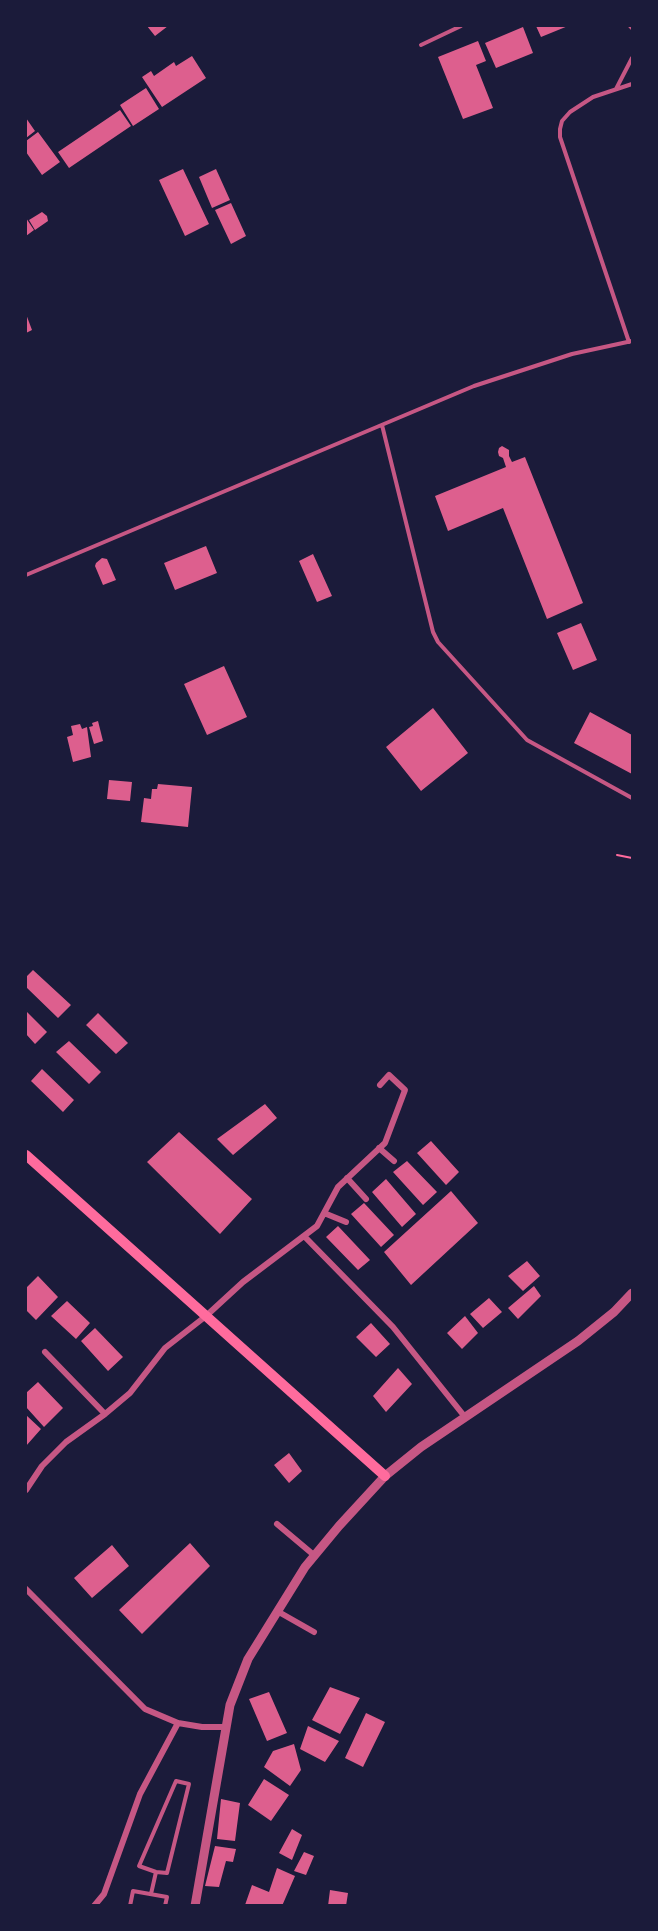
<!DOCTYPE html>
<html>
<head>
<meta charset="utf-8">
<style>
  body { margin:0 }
  #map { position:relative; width:658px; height:1931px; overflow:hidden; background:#1b1b3a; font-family:Montserrat,sans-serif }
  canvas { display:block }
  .frame { position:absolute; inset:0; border:27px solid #1b1b3a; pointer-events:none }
</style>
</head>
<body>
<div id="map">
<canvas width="658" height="1931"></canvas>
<div class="frame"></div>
</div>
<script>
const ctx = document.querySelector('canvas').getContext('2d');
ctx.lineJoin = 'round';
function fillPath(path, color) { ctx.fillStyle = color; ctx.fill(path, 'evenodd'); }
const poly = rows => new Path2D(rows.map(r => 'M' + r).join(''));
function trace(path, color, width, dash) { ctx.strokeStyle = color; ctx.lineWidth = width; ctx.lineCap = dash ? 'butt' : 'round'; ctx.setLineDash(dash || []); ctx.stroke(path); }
const building = poly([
  [147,26,168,26,155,36],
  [536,26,568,26,541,37],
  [523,27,533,53,496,68,485,43],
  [478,41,486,61,476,65,493,108,463,119,438,57],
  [192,56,206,78,162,107,142,77,151,71,154,76,174,62,176,66],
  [146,88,159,109,133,126,120,105],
  [120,110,131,126,69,168,58,152],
  [26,118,35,131,26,138],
  [38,132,60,162,42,175,26,152,26,141],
  [183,169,209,224,185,236,159,180],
  [216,169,230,200,212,208,199,177],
  [231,203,246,236,231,244,215,210],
  [42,212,47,216,48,221,35,230,29,220],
  [26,218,34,230,26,236],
  [26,314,32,330,26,333],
  [502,446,509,450,509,456,512,462,525,457,583,603,547,619,503,508,448,531,435,496,506,467,503,458,499,456,498,452,499,448],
  [206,546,217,573,175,590,164,563],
  [313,554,332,596,317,602,299,561],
  [102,558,107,559,116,580,103,585,95,566,96,563],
  [581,623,597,660,573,670,557,633],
  [224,666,247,717,207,735,184,684],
  [433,708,468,753,421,791,386,747],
  [590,712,632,735,632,774,574,743],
  [98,721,103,741,94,744,89,727,93,726,92,723],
  [80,724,82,729,87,727,91,757,73,762,67,737,73,735,71,726],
  [109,780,132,782,130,801,107,799],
  [158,784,192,787,188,827,141,822,144,798,151,799,152,789,157,789],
  [33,970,71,1005,58,1018,26,987,26,977],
  [26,1011,47,1032,35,1044,26,1034],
  [98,1013,128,1043,116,1054,86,1025],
  [69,1041,101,1072,89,1084,56,1052],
  [42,1069,74,1100,63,1112,31,1081],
  [265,1104,277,1118,233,1155,217,1139],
  [179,1132,252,1199,220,1234,147,1162],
  [431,1141,459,1172,446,1185,417,1153],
  [407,1161,437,1192,423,1205,393,1172],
  [386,1179,416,1214,402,1227,372,1192],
  [451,1191,478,1223,411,1285,384,1252],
  [364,1203,394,1235,381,1247,351,1214],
  [338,1226,370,1260,358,1270,326,1237],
  [527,1261,540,1276,523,1291,508,1276],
  [38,1276,58,1297,36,1320,26,1310,26,1288],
  [534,1286,541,1296,518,1319,508,1308],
  [489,1298,502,1312,483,1328,470,1314],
  [67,1301,90,1323,76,1339,51,1316],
  [465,1316,478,1333,462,1349,447,1333],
  [371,1323,390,1344,376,1357,356,1337],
  [95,1328,123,1357,108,1371,81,1341],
  [398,1368,412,1384,386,1412,373,1396],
  [38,1382,63,1408,44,1427,26,1407,26,1393],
  [26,1415,41,1429,26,1446],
  [289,1453,302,1471,289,1483,274,1465],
  [190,1543,210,1566,142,1634,119,1610],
  [112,1545,129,1566,92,1598,74,1578],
  [330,1687,360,1698,340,1734,312,1720],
  [269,1692,287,1733,267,1741,249,1699],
  [366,1713,385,1722,363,1767,345,1758],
  [308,1726,339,1741,325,1762,300,1749],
  [294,1744,301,1770,290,1786,264,1767,273,1751],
  [264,1779,289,1795,271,1821,248,1805],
  [221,1799,240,1803,235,1841,217,1839],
  [292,1829,302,1835,292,1860,279,1853],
  [215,1846,236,1849,233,1862,226,1861,219,1887,205,1886],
  [304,1852,314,1856,306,1875,294,1871],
  [277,1868,295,1876,282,1906,245,1905,252,1885,269,1892],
  [330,1890,348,1893,346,1906,328,1906]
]);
const path = poly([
  [617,855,632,858]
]);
const service = poly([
  [630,26,632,28],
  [421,45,461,26],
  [616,89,632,58],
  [629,342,560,137,560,129,562,121,570,112,593,97,632,84],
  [382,425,433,632,438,642,527,740,632,798],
  [26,575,474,386,572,354,632,341],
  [176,1781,189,1784,167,1873,156,1872,139,1866,176,1781],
  [151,1894,156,1872],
  [130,1906,133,1891,167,1897,165,1906]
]);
const minor = poly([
  [379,1148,394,1161],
  [347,1178,366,1199],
  [324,1213,346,1222],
  [304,1236,393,1327,465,1417],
  [45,1352,105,1414],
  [26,1490,42,1466,66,1442,105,1414,130,1393,165,1348,206,1316,243,1282,317,1226,338,1187,385,1143,405,1090,389,1075,380,1085],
  [277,1524,315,1556],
  [26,1589,145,1709,178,1723,202,1727,226,1727],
  [277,1611,314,1632],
  [94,1906,104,1894,140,1794,178,1723]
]);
const tertiary = poly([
  [195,1906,230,1705,248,1659,305,1567,339,1526,385,1476,421,1447,578,1341,614,1312,632,1293]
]);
const secondary = poly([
  [26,1155,385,1476]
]);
fillPath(building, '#dd5f8e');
trace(path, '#ff6b9d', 2);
trace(service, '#c65784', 4);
trace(minor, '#c65784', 6);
trace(tertiary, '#c65784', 9);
trace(secondary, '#ff6b9d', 10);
</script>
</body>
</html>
